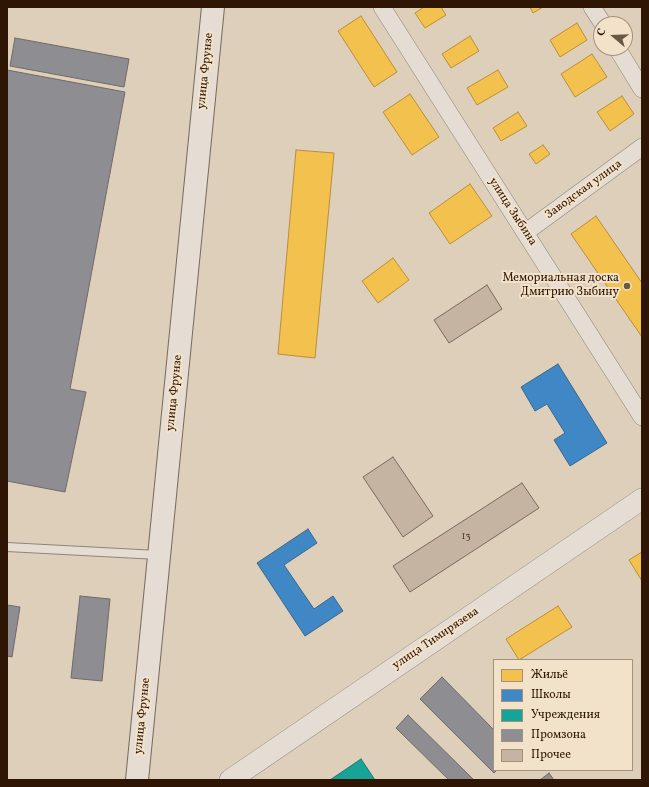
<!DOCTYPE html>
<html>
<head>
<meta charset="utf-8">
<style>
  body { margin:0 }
  #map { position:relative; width:649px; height:787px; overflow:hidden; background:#decfbb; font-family:Vollkorn,serif }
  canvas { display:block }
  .frame { position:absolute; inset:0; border:8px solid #2f1604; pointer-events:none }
  .legend { position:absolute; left:493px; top:659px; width:140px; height:112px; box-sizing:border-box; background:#f3e2ca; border:1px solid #a5907b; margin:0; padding:5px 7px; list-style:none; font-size:12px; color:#2f1604 }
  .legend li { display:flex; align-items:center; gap:8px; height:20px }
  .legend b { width:20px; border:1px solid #a5907b }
  .north { position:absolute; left:593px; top:16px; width:40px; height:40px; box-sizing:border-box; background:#f3e2ca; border:1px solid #a5907b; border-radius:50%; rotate:289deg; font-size:11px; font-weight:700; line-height:16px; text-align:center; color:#2f1604 }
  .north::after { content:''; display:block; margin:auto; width:14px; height:18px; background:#6c5744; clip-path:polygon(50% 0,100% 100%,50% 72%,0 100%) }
</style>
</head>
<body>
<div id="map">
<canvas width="649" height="787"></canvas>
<div class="frame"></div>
<ul class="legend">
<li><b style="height:11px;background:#f2c14e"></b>Жильё</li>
<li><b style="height:11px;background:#3f88c5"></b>Школы</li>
<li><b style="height:11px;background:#17a398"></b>Учреждения</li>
<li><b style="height:11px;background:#8d8d92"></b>Промзона</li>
<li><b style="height:11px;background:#c6b4a3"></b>Прочее</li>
</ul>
<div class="north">С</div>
</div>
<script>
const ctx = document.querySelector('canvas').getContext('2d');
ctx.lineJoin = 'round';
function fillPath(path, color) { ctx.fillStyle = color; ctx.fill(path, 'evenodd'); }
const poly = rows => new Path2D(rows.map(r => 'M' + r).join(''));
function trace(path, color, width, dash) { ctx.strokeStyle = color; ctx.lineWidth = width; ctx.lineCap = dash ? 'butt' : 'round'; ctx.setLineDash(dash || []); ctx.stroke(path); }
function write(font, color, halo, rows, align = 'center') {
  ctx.font = font + ' Vollkorn,serif'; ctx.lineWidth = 4; ctx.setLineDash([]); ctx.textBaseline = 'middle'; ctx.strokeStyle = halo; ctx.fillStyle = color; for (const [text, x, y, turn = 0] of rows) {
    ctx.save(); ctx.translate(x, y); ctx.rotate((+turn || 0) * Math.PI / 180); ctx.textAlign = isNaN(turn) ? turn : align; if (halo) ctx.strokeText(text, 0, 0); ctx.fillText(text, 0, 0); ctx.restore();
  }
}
const homes = poly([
  [424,7,441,7,446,15,425,28,415,13,424,7],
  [530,7,543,7,533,13,530,7],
  [361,16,397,72,374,87,338,31,361,16],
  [577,23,587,40,560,57,550,40,577,23],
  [470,36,479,51,451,68,442,54,470,36],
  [592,54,607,77,575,97,561,74,592,54],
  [498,70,508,87,477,105,467,88,498,70],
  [410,94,439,137,412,155,383,112,410,94],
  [622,96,634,114,610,131,597,112,622,96],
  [518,112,527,126,501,141,493,128,518,112],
  [543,145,550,154,536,164,529,154,543,145],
  [296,150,334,153,315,358,278,354,296,150],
  [470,184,492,216,450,244,429,213,470,184],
  [596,216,642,283,642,337,571,234,596,216],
  [393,258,409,280,378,303,362,281,393,258],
  [642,552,642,581,629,560,642,552],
  [558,606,572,627,519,660,506,639,558,606]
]);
const schools = poly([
  [558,364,607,443,570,466,554,440,565,433,547,404,535,411,521,387,558,364],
  [308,529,317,543,284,565,314,609,333,596,343,611,305,636,257,563,308,529]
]);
const public = poly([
  [361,759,375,780,330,780,361,759]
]);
const industry = poly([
  [15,38,129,59,124,87,10,66,15,38],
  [7,70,125,92,70,389,86,392,65,492,7,481,7,70],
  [80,596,110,599,102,681,71,678,80,596],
  [7,605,20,607,12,657,7,656,7,605],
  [442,677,494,730,494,770,497,770,494,773,420,699,442,677],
  [408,715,474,780,449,780,396,728,408,715],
  [549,773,554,780,540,780,549,773]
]);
const building = poly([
  [487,285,502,309,449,343,434,320,487,285],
  [393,457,433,516,403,537,363,477,393,457],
  [522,483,539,508,410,592,393,566,522,483]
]);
const service = poly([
  [7,547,158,555]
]);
const minor = poly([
  [382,7,642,417],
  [592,7,603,24],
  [617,48,642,89],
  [526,232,642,147]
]);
const tertiary = poly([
  [230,780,642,499]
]);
const secondary = poly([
  [137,780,213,7]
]);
const markers = [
  [627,286,4,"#6c5744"]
];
const numberNames = [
  ["13",466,537]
];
const streetNames = [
  ["улица Фрунзе",206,71,-84],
  ["Заводская улица",584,190,-36],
  ["улица Зыбина",512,212,57],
  ["улица Фрунзе",175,393,-84],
  ["улица Тимирязева",436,639,-34],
  ["улица Фрунзе",143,716,-84]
];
const poiNames = [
  ["Мемориальная доска",619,279],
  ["Дмитрию Зыбину",619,293]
];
fillPath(homes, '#f2c14e');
trace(homes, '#b88e38', 1);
fillPath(schools, '#3f88c5');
trace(schools, '#3a668b', 1);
fillPath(public, '#17a398');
trace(public, '#1e796c', 1);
fillPath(industry, '#8d8d92');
trace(industry, '#716967', 1);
fillPath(building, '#c6b4a3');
trace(building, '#766a5e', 1);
trace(service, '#8f8476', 10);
trace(minor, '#8f8476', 18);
trace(tertiary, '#8f8476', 22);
trace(secondary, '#766a5e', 24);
trace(service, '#e5ddd3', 8);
trace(minor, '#e5ddd3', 17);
trace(tertiary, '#e5ddd3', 21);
trace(secondary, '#e5ddd3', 22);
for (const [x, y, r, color] of markers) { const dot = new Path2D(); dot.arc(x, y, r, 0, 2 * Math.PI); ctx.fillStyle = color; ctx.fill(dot); trace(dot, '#f3e2ca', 1.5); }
write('10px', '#553e2c', null, numberNames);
write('12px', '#2f1604', '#f3e2ca', streetNames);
write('12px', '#2f1604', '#f3e2ca', poiNames, 'right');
</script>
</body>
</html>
